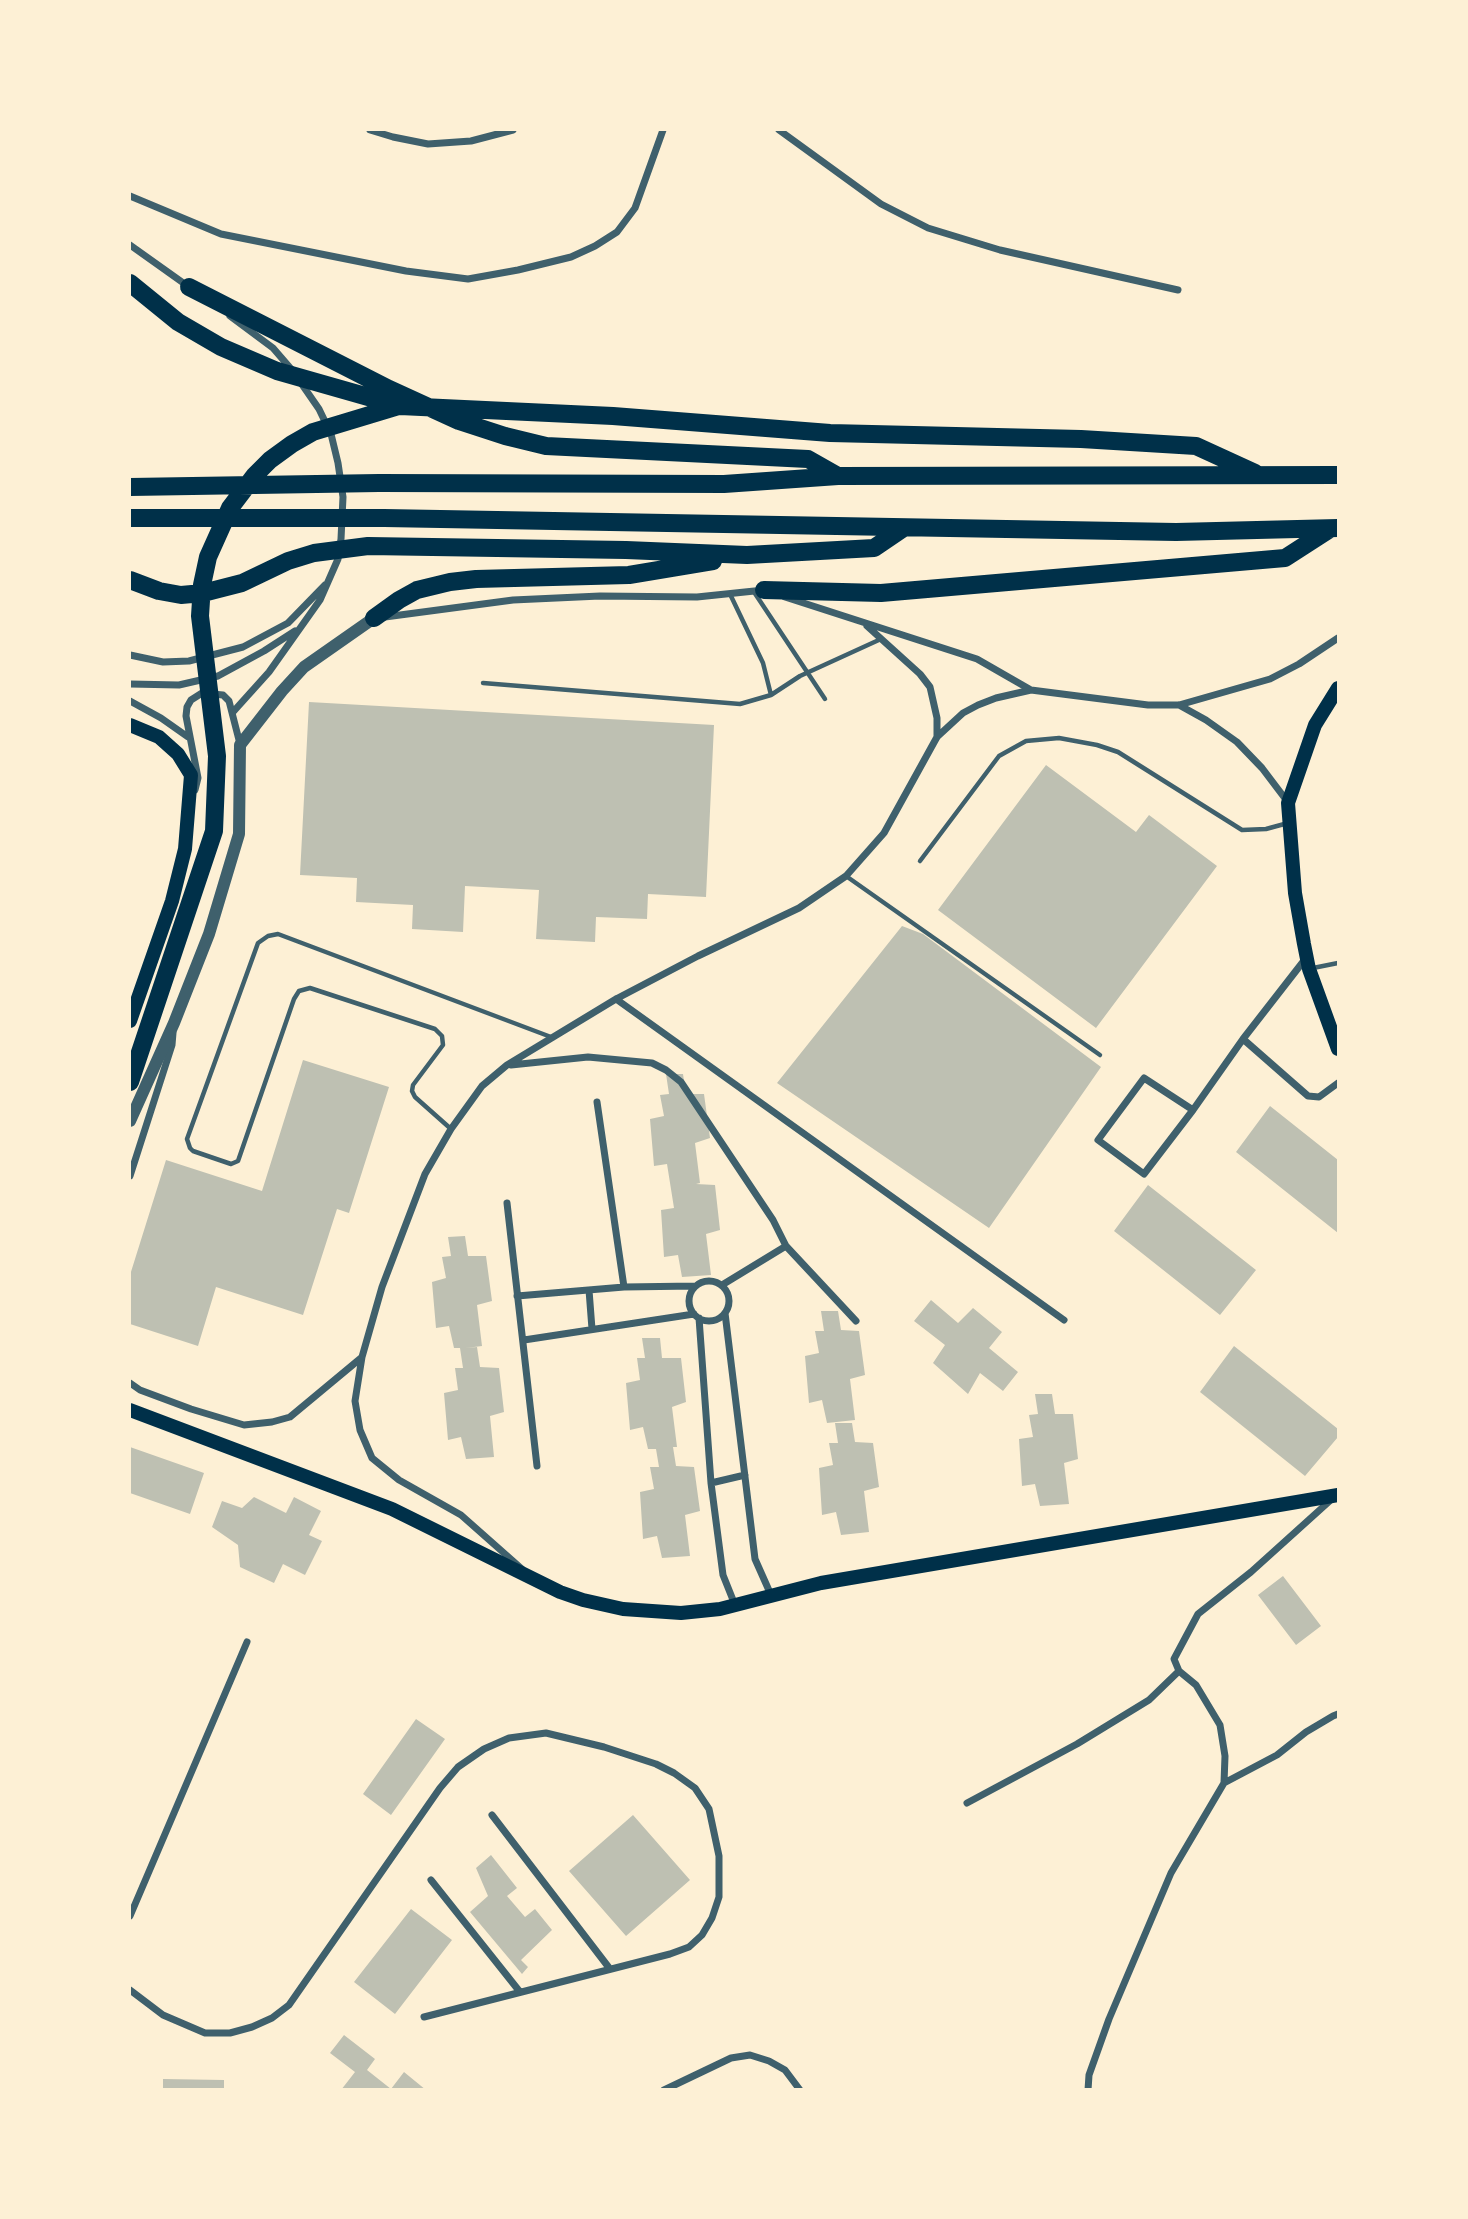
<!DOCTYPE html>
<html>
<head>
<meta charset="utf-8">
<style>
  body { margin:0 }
  #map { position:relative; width:1468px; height:2219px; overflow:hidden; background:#fdf0d5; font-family:"DejaVu Sans",sans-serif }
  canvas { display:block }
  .frame { position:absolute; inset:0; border:131px solid #fdf0d5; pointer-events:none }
</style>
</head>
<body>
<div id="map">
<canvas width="1468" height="2219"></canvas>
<div class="frame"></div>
</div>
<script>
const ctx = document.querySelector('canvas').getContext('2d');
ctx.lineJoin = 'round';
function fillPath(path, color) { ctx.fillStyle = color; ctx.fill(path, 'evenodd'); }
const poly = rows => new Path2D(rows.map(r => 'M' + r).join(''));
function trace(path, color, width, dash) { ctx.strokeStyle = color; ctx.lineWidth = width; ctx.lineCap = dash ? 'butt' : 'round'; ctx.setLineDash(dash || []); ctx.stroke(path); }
const building = poly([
  [309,702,714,725,706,897,648,894,647,919,596,917,595,942,536,939,539,890,465,886,463,932,412,929,413,905,356,902,357,878,300,875],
  [1046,765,1136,832,1149,815,1217,866,1096,1028,938,910],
  [902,926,923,934,1101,1067,989,1228,777,1083],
  [303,1060,389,1087,349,1213,337,1209,303,1315,216,1287,198,1346,130,1324,130,1275,166,1160,262,1191],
  [666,1074,683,1074,686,1094,704,1094,710,1138,695,1143,700,1183,696,1184,715,1185,720,1230,706,1234,711,1275,682,1277,678,1255,664,1257,661,1210,674,1208,667,1164,654,1166,650,1119,664,1116,660,1095,669,1094],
  [1270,1106,1338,1160,1338,1233,1236,1152],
  [1148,1185,1256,1270,1220,1315,1114,1231],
  [465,1236,468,1256,486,1256,492,1301,477,1305,482,1346,466,1348,477,1347,480,1367,499,1368,504,1412,490,1416,494,1457,466,1459,461,1437,448,1440,444,1393,458,1390,455,1368,463,1368,460,1348,454,1348,449,1326,436,1328,432,1282,446,1278,442,1257,451,1256,448,1237],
  [931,1300,958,1323,973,1308,1002,1332,989,1348,1018,1372,1003,1391,980,1373,968,1394,933,1363,945,1345,914,1321],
  [821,1311,838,1311,841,1330,859,1331,865,1375,850,1379,855,1420,827,1423,822,1400,809,1403,805,1356,819,1353,815,1331,824,1331],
  [642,1338,660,1338,662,1358,681,1358,686,1402,672,1407,677,1447,673,1447,676,1466,694,1467,700,1511,685,1515,690,1556,662,1558,657,1536,643,1539,640,1492,654,1489,650,1467,659,1467,656,1449,648,1449,643,1427,630,1430,626,1383,640,1380,637,1358,645,1358],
  [1234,1346,1338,1429,1338,1437,1305,1476,1200,1392],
  [1035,1394,1052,1394,1055,1414,1073,1414,1078,1459,1064,1463,1069,1504,1040,1506,1035,1484,1022,1486,1019,1439,1033,1437,1029,1415,1038,1414],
  [835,1423,852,1423,855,1442,873,1443,879,1487,864,1491,869,1532,841,1535,836,1512,822,1515,819,1468,833,1465,829,1443,838,1443],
  [130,1447,204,1473,190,1514,130,1493],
  [254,1497,286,1513,294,1497,321,1511,309,1535,322,1541,305,1575,283,1564,274,1583,240,1567,238,1545,212,1527,222,1501,242,1508],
  [1283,1576,1321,1626,1296,1645,1258,1595],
  [416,1719,445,1739,391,1815,363,1794],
  [633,1815,690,1880,626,1936,569,1871],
  [491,1855,517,1888,507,1896,525,1917,535,1909,552,1930,521,1960,528,1967,522,1974,470,1912,488,1896,476,1868],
  [411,1909,452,1940,395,2014,354,1982],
  [344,2035,375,2059,367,2070,391,2089,404,2072,426,2090,341,2090,355,2072,330,2053],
  [163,2079,224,2080,224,2090,163,2090]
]);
const service = poly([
  [754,592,825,699],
  [483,683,740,704,771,695,763,663,730,594],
  [771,695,800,676,881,639],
  [920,861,999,756,1026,741,1059,738,1097,745,1118,752,1242,830,1266,829,1288,823],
  [846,876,1100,1055],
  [1313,968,1338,963],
  [451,1129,415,1097,412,1091,413,1085,443,1045,442,1036,435,1029,310,988,299,991,294,999,238,1161,231,1164,193,1151,190,1148,187,1139,258,943,268,936,278,934,551,1037]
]);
const minor = poly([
  [370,130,393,137,428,144,471,141,513,130],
  [779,130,881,204,928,228,1000,250,1178,290],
  [130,196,221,234,406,271,468,279,518,270,571,257,595,246,617,232,635,208,663,130],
  [130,245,189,287],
  [230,316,273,348,292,370],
  [785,597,977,659,1031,690,1148,705,1179,705,1270,679,1299,664,1338,638],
  [385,617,513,600,600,596,697,597,764,590],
  [867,626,920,674,930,687,937,718,937,737],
  [130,655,163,662,189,661,243,647,288,623,325,585],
  [130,684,179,685,218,676,264,651,295,631],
  [130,701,161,718,188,737],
  [1179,705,1206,720,1237,742,1262,768,1287,801],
  [233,712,269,672,320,600,338,559,341,539,343,497,338,463,331,434,319,409,301,383],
  [195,790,198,778,186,716,187,707,191,700,202,693,223,695,229,701,240,744],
  [616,999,1064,1320],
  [1243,1039,1308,1096,1319,1097,1338,1083],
  [511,1065,588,1057,652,1063,666,1070,681,1082,773,1220,786,1246,856,1321],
  [597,1102,624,1287],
  [1193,1110,1144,1078,1098,1140,1144,1174,1193,1110,1243,1039,1306,958],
  [130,1176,172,1045,173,1033],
  [507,1203,537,1466],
  '689 1301a20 20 0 1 1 40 0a20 20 0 1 1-40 0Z',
  [722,1285,786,1246],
  [589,1290,592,1329],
  [517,1296,624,1287,695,1286],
  [725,1313,755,1559,771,1595],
  [699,1318,711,1483,723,1575,735,1605],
  [524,1340,694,1314],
  [130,1383,140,1390,191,1409,244,1425,272,1422,290,1417,361,1358],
  [711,1483,745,1475],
  [522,1569,461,1515,399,1480,372,1458,360,1430,355,1401,362,1357,382,1287,425,1174,451,1129,482,1086,507,1065,616,999,698,956,799,908,846,876,884,833,937,737,963,713,978,705,996,698,1031,690],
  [1224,1783,1277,1755,1306,1732,1333,1716,1338,1714],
  [967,1803,1077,1744,1149,1700,1179,1671],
  [492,1815,610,1969],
  [431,1880,520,1992],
  [130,1916,247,1642],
  [130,1990,163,2015,205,2033,230,2033,252,2027,272,2018,289,2005,440,1788,458,1767,484,1749,509,1738,546,1733,604,1747,656,1764,674,1773,695,1788,709,1809,719,1856,719,1897,712,1918,702,1935,689,1947,670,1954,424,2017],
  [664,2090,731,2058,750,2055,769,2061,785,2070,800,2090],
  [1088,2090,1089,2075,1109,2019,1171,1873,1224,1783,1225,1756,1220,1725,1196,1685,1179,1671,1174,1659,1198,1614,1251,1572,1333,1498]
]);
const tertiary = poly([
  [130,1121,174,1023,209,934,239,834,240,745,282,691,304,667,374,618]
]);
const secondary = poly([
  [1338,688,1315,725,1288,803,1295,893,1304,944,1309,969,1338,1049],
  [130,725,159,737,178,754,191,775,185,849,172,901,130,1021],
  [130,1410,392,1509,560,1592,583,1600,623,1609,681,1613,720,1609,821,1583,1338,1495]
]);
const motorway = poly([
  [130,283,178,322,221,347,277,371,400,406,613,416,830,433,1081,439,1196,446,1255,473],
  [189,287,389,389,459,421,505,436,546,446,808,459,838,476],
  [130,487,379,483,724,484,838,476,1338,475],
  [130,518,384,518,1176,532,1338,528],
  [130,580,159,591,181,595,203,593,242,583,288,561,314,553,368,546,626,550,747,555,874,548,902,529],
  [764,590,881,593,1285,558,1330,529],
  [374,618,399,600,417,590,450,582,476,579,629,575,713,561],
  [130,1082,214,831,217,756,200,616,202,585,208,557,230,508,255,475,270,460,292,444,313,432,399,406]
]);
fillPath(building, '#bec0b2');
trace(service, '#3f606c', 4.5);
trace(minor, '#3f606c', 7);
trace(tertiary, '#3f606c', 12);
trace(secondary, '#003049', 14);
trace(motorway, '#003049', 18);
</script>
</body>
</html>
